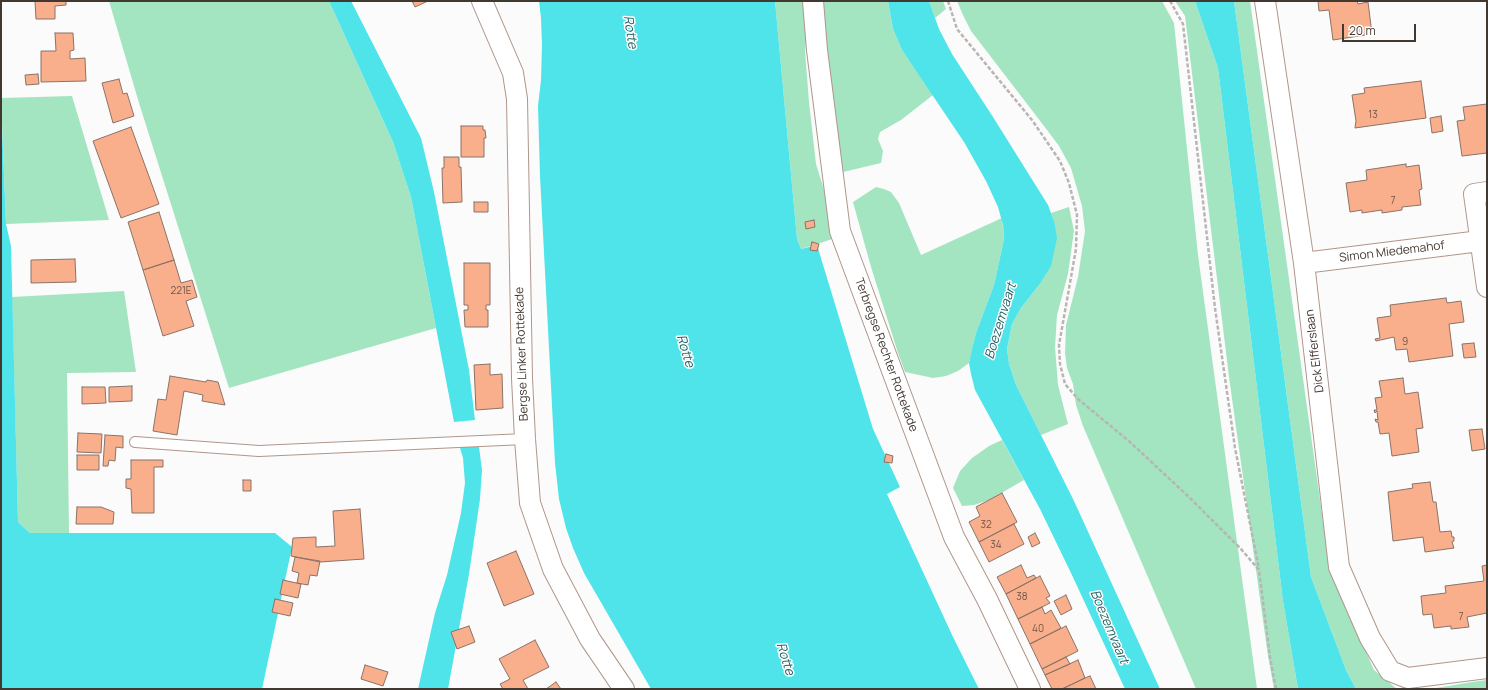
<!DOCTYPE html>
<html>
<head>
<meta charset="utf-8">
<style>
  body { margin:0 }
  #map { position:relative; width:1488px; height:690px; overflow:hidden; background:#fbfbfb; font-family:Manrope,sans-serif }
  canvas { display:block }
  .frame { position:absolute; inset:0; border:2px solid #423832; pointer-events:none }
  .scale { position:absolute; left:1342px; top:24px; width:74px; height:18px; box-sizing:border-box; border:2px solid #423832; border-top:0; padding-left:5px; font-size:12px; line-height:14px; white-space:nowrap; color:#423832; -webkit-text-stroke:3px #fff; paint-order:stroke }
</style>
</head>
<body>
<div id="map">
<canvas width="1488" height="690"></canvas>
<div class="frame"></div>
<div class="scale">20 m</div>
</div>
<script>
const ctx = document.querySelector('canvas').getContext('2d');
ctx.lineJoin = 'round';
function fillPath(path, color) { ctx.fillStyle = color; ctx.fill(path, 'evenodd'); }
const poly = rows => new Path2D(rows.map(r => 'M' + r).join(''));
function trace(path, color, width, dash) { ctx.strokeStyle = color; ctx.lineWidth = width; ctx.lineCap = dash ? 'butt' : 'round'; ctx.setLineDash(dash || []); ctx.stroke(path); }
function write(font, color, halo, rows, align = 'center') {
  ctx.font = font + ' Manrope,sans-serif'; ctx.lineWidth = 3; ctx.setLineDash([]); ctx.textBaseline = 'middle'; ctx.strokeStyle = halo; ctx.fillStyle = color; for (const [text, x, y, turn = 0] of rows) {
    ctx.save(); ctx.translate(x, y); ctx.rotate((+turn || 0) * Math.PI / 180); ctx.textAlign = isNaN(turn) ? turn : align; if (halo) ctx.strokeText(text, 0, 0); ctx.fillText(text, 0, 0); ctx.restore();
  }
}
const green = poly([
  [109,1,329,1,393,142,411,197,436,328,229,388,139,103],
  [775,1,805,1,807,32,805,51,809,102,816,164,825,193,842,236,801,249,797,239],
  [818,1,888,1,893,29,902,50,933,95,901,120,880,132,878,139,883,151,881,163,839,173],
  [929,1,943,1,946,9,935,18],
  [957,1,1162,1,1174,23,1198,255,1257,689,1196,689,1083,426,1076,405,1073,384,1067,368,1065,353,1066,325,1078,277,1085,231,1082,206,1071,168,1059,146,1044,126,971,31,963,15],
  [1175,1,1195,1,1218,68,1283,601,1298,689,1274,689,1268,656,1229,377,1185,16],
  [1234,1,1250,1,1330,571,1374,670,1397,689,1356,689,1346,670,1311,577],
  [72,96,109,220,6,224,1,98],
  [876,187,884,189,891,192,899,203,921,255,1002,218,1004,239,994,285,976,333,969,363,958,371,946,376,933,378,905,372,898,353,871,267,853,202],
  [1069,207,1074,231,1068,274,1057,315,1055,347,1058,385,1068,424,1041,435,1016,385,1009,364,1007,349,1012,324,1021,308,1039,285,1054,221,1051,213],
  [124,291,136,372,67,373,69,533,30,533,18,522,12,297],
  [1002,440,1024,480,989,500,974,505,962,506,953,488,960,471,972,458,989,446],
  [1487,680,1487,689,1430,689,1472,682]
]);
const water = poly([
  [329,1,351,1,421,138,434,192,469,370,475,420,454,422,411,197,393,142],
  [539,1,775,1,797,239,801,249,817,245,873,429,900,487,887,494,953,637,979,689,651,689,584,573,573,548,566,528,559,499,555,463,540,176,538,106,541,80,542,44,541,18],
  [888,1,929,1,939,29,952,54,993,117,1048,205,1054,221,1057,238,1051,266,1039,285,1021,308,1012,324,1007,349,1009,364,1016,385,1074,501,1160,689,1125,689,1071,573,1040,509,975,390,971,374,969,363,972,349,976,333,994,285,1004,239,1003,225,998,207,986,181,964,142,902,50,893,29],
  [1195,1,1234,1,1311,577,1346,670,1356,689,1298,689,1283,601,1218,68],
  [1,102,6,224,11,246,18,522,30,533,275,533,292,547,262,689,1,689],
  [478,439,482,470,480,499,469,574,448,689,418,689,435,613,447,575,461,513,465,483,463,458,458,441]
]);
const building = poly([
  [35,1,66,1,66,5,55,6,55,19,36,19,35,1],
  [412,1,428,1,415,7,412,1],
  [1318,1,1357,1,1358,4,1368,2,1372,34,1333,40,1329,10,1319,11,1318,1],
  [55,33,73,33,74,50,70,51,70,59,85,58,86,81,41,82,41,51,56,51,55,33],
  [38,74,39,84,26,85,25,75,38,74],
  [119,79,123,94,127,93,134,116,113,123,102,83,119,79],
  [1421,81,1426,118,1355,128,1356,121,1352,95,1365,93,1364,88,1421,81],
  [1487,104,1487,153,1462,156,1457,121,1465,120,1463,107,1487,104],
  [1441,116,1443,131,1432,133,1430,118,1441,116],
  [461,126,483,126,483,130,485,130,486,138,484,138,484,157,461,157,461,126],
  [131,127,159,204,121,218,93,141,131,127],
  [444,157,459,157,459,167,461,167,462,202,443,203,442,168,444,168,444,157],
  [1406,164,1406,167,1419,165,1422,189,1419,190,1421,205,1402,207,1402,210,1382,213,1382,210,1362,213,1362,210,1350,212,1346,183,1367,180,1366,170,1406,164],
  [474,202,488,202,488,212,474,212,474,202],
  [159,212,174,260,143,270,128,222,159,212],
  [814,220,815,227,806,229,805,222,814,220],
  [812,242,819,244,817,251,810,250,812,242],
  [75,259,76,282,31,283,31,260,75,259],
  [174,260,181,283,192,280,197,297,186,301,194,326,163,336,143,270,174,260],
  [464,263,490,263,490,305,486,305,486,310,488,310,488,327,465,327,464,310,468,310,468,305,464,305,464,263],
  [1446,298,1447,303,1461,301,1464,322,1449,324,1453,356,1409,362,1407,349,1396,350,1394,337,1376,341,1375,339,1380,338,1377,318,1391,316,1390,305,1446,298],
  [1474,343,1476,357,1464,358,1462,344,1474,343],
  [490,364,490,375,502,374,503,408,476,410,474,365,490,364],
  [170,376,206,382,207,380,218,382,225,405,202,401,203,395,184,391,177,435,153,431,158,399,166,400,170,376],
  [1403,378,1405,394,1418,392,1423,428,1416,429,1419,452,1392,456,1389,433,1380,434,1378,422,1376,422,1375,419,1378,420,1377,411,1375,413,1374,410,1377,410,1375,398,1382,397,1379,381,1403,378],
  [132,386,132,401,109,402,109,387,132,386],
  [82,387,105,387,106,403,82,404,82,387],
  [1482,429,1485,449,1472,451,1469,430,1482,429],
  [78,433,102,434,101,453,77,452,78,433],
  [105,435,123,436,123,448,116,447,115,461,109,460,108,466,103,466,105,435],
  [886,454,893,456,892,463,884,462,886,454],
  [77,455,99,455,99,470,77,470,77,455],
  [131,460,163,460,163,467,154,467,154,513,132,513,131,489,126,488,126,479,131,479,131,460],
  [243,480,251,480,251,491,243,491,243,480],
  [1430,482,1433,502,1436,502,1440,532,1451,531,1452,537,1454,537,1454,541,1452,542,1454,548,1425,552,1423,537,1393,541,1388,492,1413,488,1412,484,1430,482],
  [1002,493,1017,522,979,542,969,522,980,516,976,507,1002,493],
  [77,507,101,507,114,512,113,524,76,524,77,507],
  [360,509,364,559,320,562,291,556,293,538,316,537,316,547,335,546,333,511,360,509],
  [1014,524,1024,544,989,562,979,542,1014,524],
  [1035,533,1040,543,1032,547,1028,537,1035,533],
  [516,551,534,594,504,606,487,563,516,551],
  [295,557,320,561,317,576,310,575,308,585,297,583,299,573,292,571,295,557],
  [1021,565,1027,578,1034,575,1036,578,1006,594,997,577,1021,565],
  [1487,565,1487,613,1467,617,1469,627,1451,629,1451,626,1434,628,1432,614,1423,615,1421,596,1446,593,1445,586,1484,581,1482,566,1487,565],
  [1040,576,1050,596,1046,598,1050,603,1018,619,1006,594,1040,576],
  [283,580,301,584,298,598,280,594,283,580],
  [1066,595,1072,609,1061,615,1054,601,1066,595],
  [275,599,293,603,290,616,272,612,275,599],
  [1042,607,1045,614,1051,610,1061,628,1030,644,1018,619,1042,607],
  [469,626,475,642,457,649,451,632,469,626],
  [1066,626,1078,651,1042,669,1030,644,1066,626],
  [535,640,549,667,523,680,528,689,503,689,500,684,510,679,499,659,535,640],
  [1066,657,1070,664,1045,675,1042,669,1066,657],
  [1078,660,1085,678,1062,689,1052,689,1045,675,1078,660],
  [365,665,388,672,383,686,361,679,365,665],
  [1090,676,1096,689,1062,689,1085,678,1090,676],
  [556,682,561,689,546,689,556,682]
]);
const path = poly([
  [948,1,957,29,1032,120,1060,161,1069,183,1077,215,1076,249,1059,345,1060,364,1065,384,1078,399,1130,442,1191,499,1241,549,1259,570,1270,657,1276,689],
  [1170,1,1183,24,1215,308,1235,448,1259,569]
]);
const lane = poly([
  [135,442,259,451,525,439]
]);
const street = poly([
  [482,1,513,73,517,99,522,378,525,439,530,503,553,569,590,639,624,689],
  [813,1,817,50,840,231,954,537,987,599,1030,689],
  [1265,1,1304,263,1339,567,1370,638,1390,671,1408,678,1487,668],
  [1487,192,1474,194,1487,287],
  [1304,263,1480,241]
]);
const numberNames = [
  ["13",1373,115],
  ["7",1393,201],
  ["221E",181,291],
  ["9",1405,342],
  ["32",986,525],
  ["34",996,545],
  ["38",1022,597],
  ["7",1461,617],
  ["40",1038,629]
];
const streetNames = [
  ["Simon Miedemahof",1392,252,-7],
  ["Dick Elfferslaan",1315,351,-97],
  ["Bergse Linker Rottekade",522,354,-92],
  ["Terbregse Rechter Rottekade",886,355,70]
];
const waterNames = [
  ["Rotte",630,32,81],
  ["Boezemvaart",1001,321,-73],
  ["Rotte",685,351,73],
  ["Boezemvaart",1109,627,67],
  ["Rotte",785,659,72]
];
fillPath(green, '#a3e5c1');
fillPath(water, '#4ee4ea');
fillPath(building, '#f9af8c');
trace(building, '#8b7267', 1);
trace(lane, '#b0968a', 12);
trace(street, '#b0968a', 22);
trace(path, '#b8b5b3', 2.5, [4, 2]);
trace(lane, '#fff', 10);
trace(street, '#fff', 20);
write('10px', '#705648', null, numberNames);
write('12px', '#423832', '#fff', streetNames);
write('italic 13px', '#256264', '#fff', waterNames);
</script>
</body>
</html>
